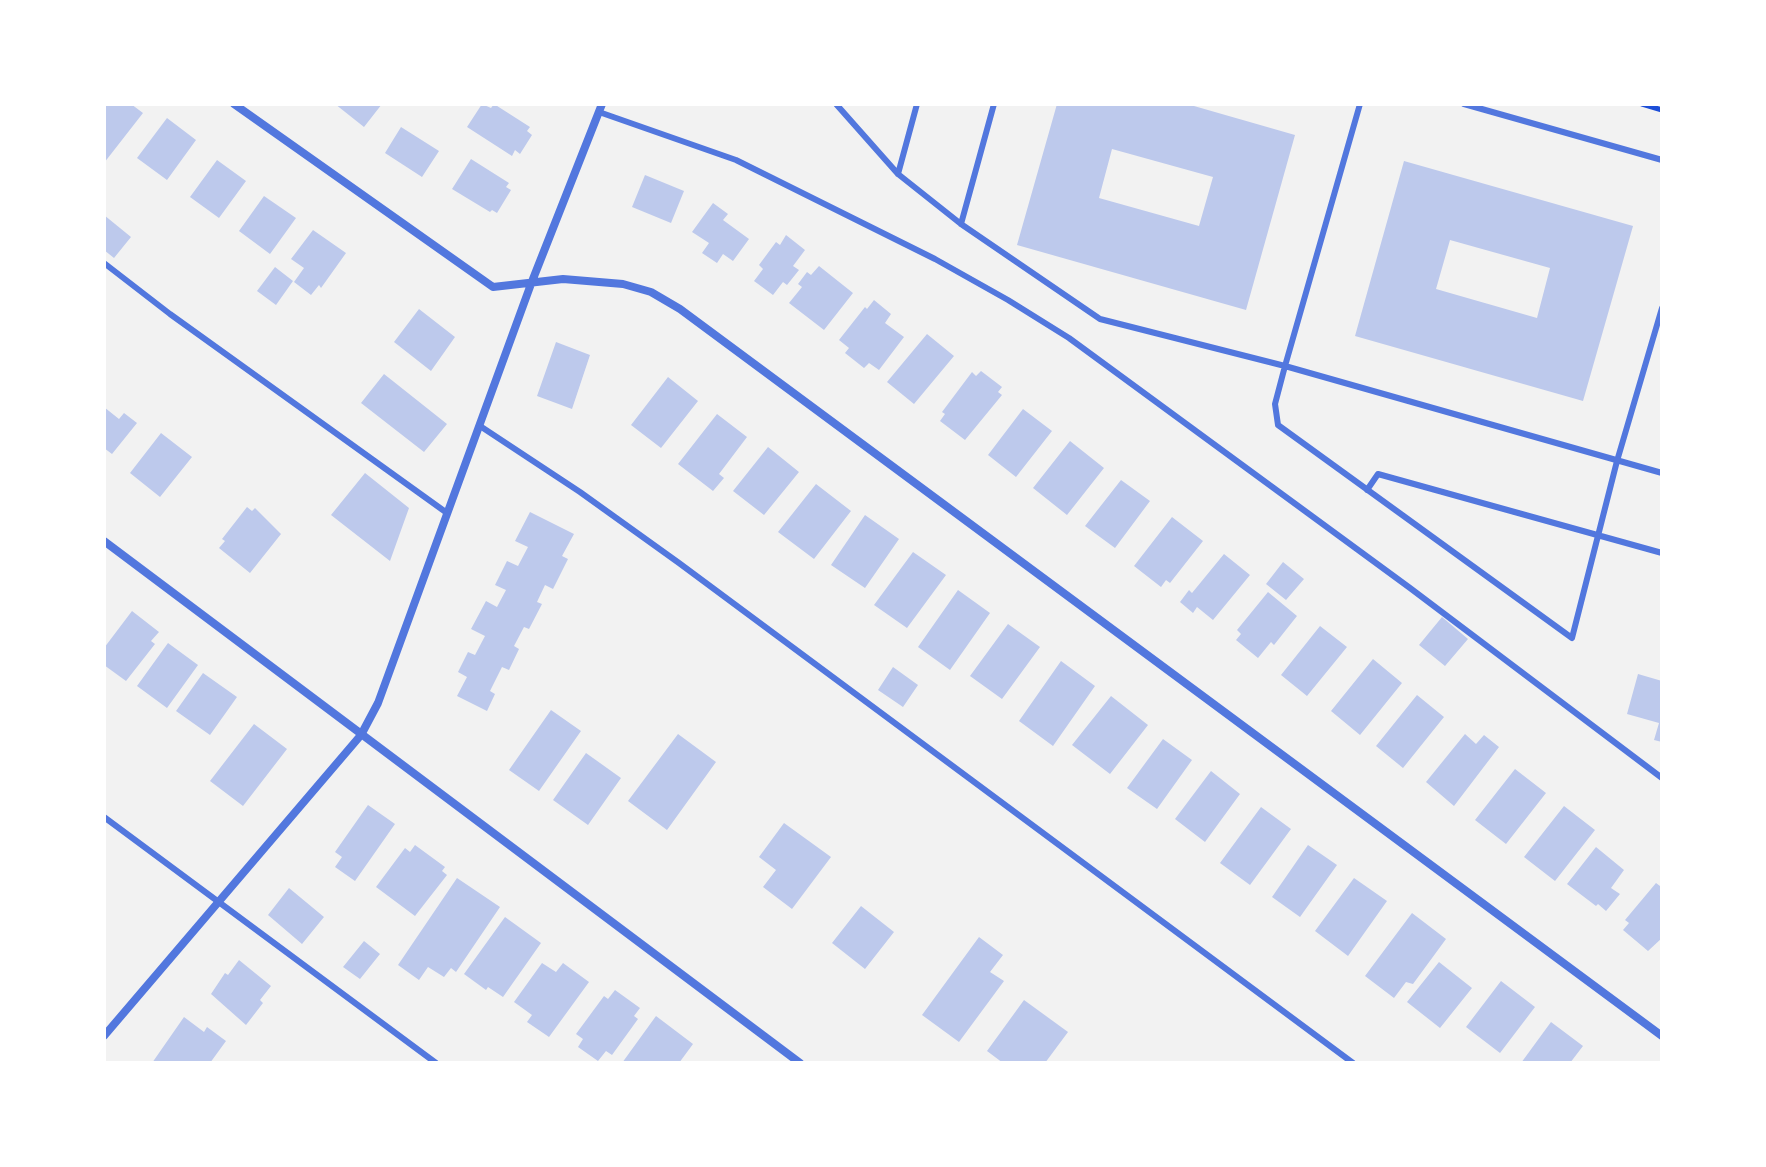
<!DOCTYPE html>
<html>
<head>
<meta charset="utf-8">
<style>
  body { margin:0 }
  #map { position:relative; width:1766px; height:1167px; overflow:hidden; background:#f2f2f2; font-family:"Noto Sans",sans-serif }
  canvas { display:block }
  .frame { position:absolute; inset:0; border:106px solid #fff; pointer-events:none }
</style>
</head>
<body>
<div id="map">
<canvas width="1766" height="1167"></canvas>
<div class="frame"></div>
</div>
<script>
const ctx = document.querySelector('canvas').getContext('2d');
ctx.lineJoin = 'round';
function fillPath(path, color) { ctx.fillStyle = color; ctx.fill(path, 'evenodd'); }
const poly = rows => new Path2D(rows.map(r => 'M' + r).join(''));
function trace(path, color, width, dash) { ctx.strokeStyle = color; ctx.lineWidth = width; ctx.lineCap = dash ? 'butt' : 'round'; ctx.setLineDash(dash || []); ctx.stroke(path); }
const building = poly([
  [104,104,131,104,143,113,104,163],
  [335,104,382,104,364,127],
  [482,104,491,108,494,104,530,127,527,131,532,135,520,154,515,150,512,156,467,127],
  [1057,104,1187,104,1295,135,1246,310,1017,245],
  [1112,149,1213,177,1199,226,1099,198],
  [167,118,196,140,167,180,137,158],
  [401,127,439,151,422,177,385,153],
  [471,159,509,183,506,187,511,190,497,213,492,210,490,212,452,189],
  [217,160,246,181,219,218,190,197],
  [1404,161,1633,226,1583,401,1355,336],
  [1450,240,1550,268,1537,318,1436,289],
  [645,175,684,191,671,223,632,207],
  [264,196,296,218,270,254,239,231],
  [713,203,728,214,723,220,749,239,733,261,723,254,717,263,702,253,709,243,692,232],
  [104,215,131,237,114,258,104,250],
  [313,230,346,253,321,288,319,285,311,295,294,282,304,268,291,259],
  [786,235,805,250,793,266,799,270,787,285,783,282,773,295,754,281,763,269,759,265,776,242,780,245],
  [819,266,853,293,824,330,789,303,802,287,798,284,807,272,811,275],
  [275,267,293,281,276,305,257,291],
  [874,300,891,314,885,323,904,337,879,370,869,363,864,368,845,353,849,348,839,340,865,307,867,309],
  [419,309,455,337,431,371,394,342],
  [927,334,954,356,914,404,887,382],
  [556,342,590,355,572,409,537,396],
  [981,371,1002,387,998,392,1002,395,965,440,940,421,945,414,942,412,972,372,976,376],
  [384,374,447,424,424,452,361,403],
  [668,377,698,401,661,448,631,425],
  [104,407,119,419,124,413,137,423,112,454,104,448],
  [1023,409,1052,431,1016,477,988,455],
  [717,414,747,437,719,474,724,478,713,491,678,464],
  [161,433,192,457,160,497,130,473],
  [1070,441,1104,468,1067,515,1033,488],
  [768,447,799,472,764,515,733,491],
  [365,473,409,508,390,561,331,515],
  [1121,480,1150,501,1115,548,1085,526],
  [816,484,851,511,814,559,778,532],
  [247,507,252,511,255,508,281,534,250,573,219,548,225,541,222,539],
  [530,512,574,534,562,556,568,559,553,589,545,585,537,602,542,604,529,629,524,627,514,646,519,649,509,670,502,667,490,691,495,694,487,711,457,696,467,677,458,672,468,652,475,655,485,636,471,629,486,601,497,607,506,590,495,585,507,561,518,566,528,547,515,541],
  [865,515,899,539,865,588,831,565],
  [1172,517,1203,541,1170,583,1166,580,1161,587,1134,566],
  [913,552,946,575,907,628,874,605],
  [1224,554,1250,575,1213,620,1197,607,1193,613,1180,602,1189,590,1192,593],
  [1283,562,1304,579,1286,600,1266,584],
  [958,590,990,613,950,670,918,647],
  [1268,592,1297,616,1274,645,1271,642,1258,658,1236,640,1241,634,1237,630],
  [132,611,159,632,151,641,155,644,126,681,104,665,104,648],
  [1442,617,1468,639,1445,666,1419,645],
  [1008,624,1040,647,1002,699,970,676],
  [1320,626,1347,647,1307,696,1281,675],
  [168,643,198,665,167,708,137,686],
  [1373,659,1402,683,1360,735,1331,711],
  [1061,661,1095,686,1053,746,1019,721],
  [893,667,918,685,903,707,878,690],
  [203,673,237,697,210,735,176,711],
  [1638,674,1662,681,1662,742,1654,740,1659,723,1627,714],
  [1417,695,1444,717,1403,768,1376,746],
  [1111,696,1148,725,1110,774,1072,745],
  [551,710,581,731,539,791,509,770],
  [254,724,287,749,243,806,210,781],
  [678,734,716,762,667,830,628,801],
  [1465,734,1476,744,1484,735,1499,747,1454,806,1426,782],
  [1163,739,1192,760,1157,809,1127,788],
  [586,753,621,778,588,825,553,800],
  [1515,769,1546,793,1506,844,1475,820],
  [1211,771,1240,794,1205,842,1175,819],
  [368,805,395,824,355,881,335,867,342,857,335,852],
  [1564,806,1595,830,1555,881,1524,857],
  [1261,807,1291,829,1250,885,1220,863],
  [784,823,831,857,792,909,763,887,776,870,759,857],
  [415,845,445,867,442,871,447,875,415,916,376,887,405,848,410,852],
  [1308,845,1337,865,1300,917,1272,897],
  [1596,847,1624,870,1611,888,1620,894,1606,911,1598,904,1596,906,1567,884],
  [457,878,500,907,456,972,451,968,444,977,428,967,419,980,398,965],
  [1354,878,1387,901,1348,956,1315,931],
  [1656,883,1660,886,1662,883,1662,938,1648,951,1623,930,1629,923,1625,920],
  [289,888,324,917,302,944,268,915],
  [861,906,894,932,865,969,832,943],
  [1412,913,1446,939,1413,984,1406,982,1394,998,1365,976],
  [505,917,541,943,503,997,488,987,486,990,464,974],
  [979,937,1003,955,990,972,1004,981,959,1042,922,1015],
  [364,941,380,954,360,979,343,967],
  [239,960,271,986,260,1000,263,1003,246,1025,211,994,225,973,228,975],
  [1439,962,1472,988,1440,1028,1407,1002],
  [542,963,556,972,563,963,589,982,549,1037,527,1022,532,1015,514,1002],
  [1501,981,1535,1007,1500,1053,1466,1027],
  [615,990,640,1008,634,1016,638,1019,612,1055,606,1051,598,1061,578,1047,583,1039,576,1034,604,996,608,999],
  [1024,1000,1068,1032,1045,1063,1003,1063,987,1051],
  [656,1016,693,1044,679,1063,622,1063],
  [184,1017,204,1032,207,1027,226,1041,210,1063,152,1063],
  [1551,1022,1583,1046,1570,1063,1521,1063]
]);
const path = poly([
  [1642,104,1662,110]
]);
const service = poly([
  [836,104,898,174,961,224,1100,319,1285,366,1662,473],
  [1360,104,1285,366,1275,404,1278,425,1572,638,1617,461,1662,308],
  [1464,104,1662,160],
  [599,112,736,160,935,259,1008,300,1069,338,1410,588,1662,778],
  [898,174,917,104],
  [961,224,994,104],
  [104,263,170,314,447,513],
  [480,426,580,492,679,563,1353,1063],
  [1367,490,1378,474,1662,553],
  [104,817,436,1063]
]);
const minor = poly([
  [234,104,493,287,563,279,623,284,651,292,680,309,1662,1036],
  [104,541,800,1063],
  [104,1036,361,735,378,703,531,284,602,104]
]);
fillPath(building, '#bdc9ec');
trace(path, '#1d4ed8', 5);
trace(service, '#5277de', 6);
trace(minor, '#5277de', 8);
</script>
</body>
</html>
